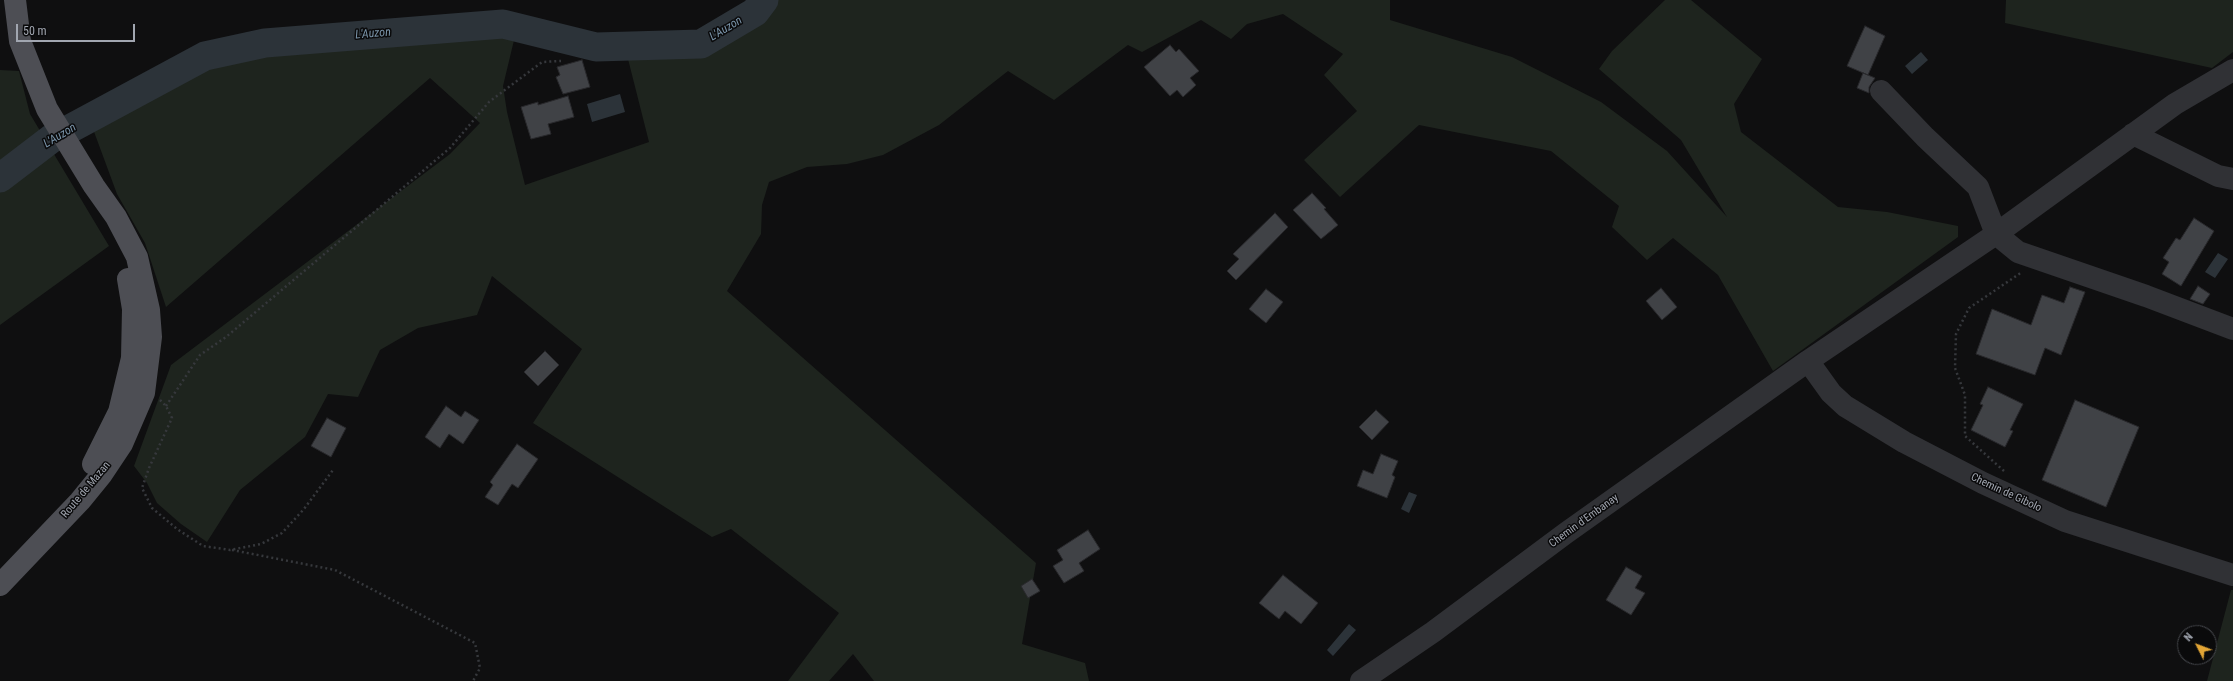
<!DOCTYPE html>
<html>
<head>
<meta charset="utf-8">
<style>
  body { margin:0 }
  #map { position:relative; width:2233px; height:681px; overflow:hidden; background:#0f0f10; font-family:"Roboto Condensed",sans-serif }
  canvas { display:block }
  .north { position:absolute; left:2177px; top:625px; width:40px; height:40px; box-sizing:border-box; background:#0a0a0b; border:1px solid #46484d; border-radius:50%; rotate:312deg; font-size:11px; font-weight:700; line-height:16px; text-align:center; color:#a1a6b0 }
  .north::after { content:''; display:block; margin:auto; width:14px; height:18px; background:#e2a535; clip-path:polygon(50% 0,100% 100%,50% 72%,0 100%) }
  .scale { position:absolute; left:16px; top:24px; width:119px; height:18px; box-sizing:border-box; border:2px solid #a1a6b0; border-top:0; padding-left:5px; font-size:12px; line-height:14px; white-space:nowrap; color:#a1a6b0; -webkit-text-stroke:3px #0a0a0b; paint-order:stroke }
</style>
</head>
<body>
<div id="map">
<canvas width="2233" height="681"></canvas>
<div class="north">N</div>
<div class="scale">50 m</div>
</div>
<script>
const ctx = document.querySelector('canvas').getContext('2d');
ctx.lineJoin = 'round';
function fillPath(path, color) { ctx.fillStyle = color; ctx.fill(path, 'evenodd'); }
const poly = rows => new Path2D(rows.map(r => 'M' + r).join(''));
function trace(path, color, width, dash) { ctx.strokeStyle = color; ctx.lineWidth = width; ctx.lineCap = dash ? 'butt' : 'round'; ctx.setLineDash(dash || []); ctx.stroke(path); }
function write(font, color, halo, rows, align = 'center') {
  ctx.font = font + ' "Roboto Condensed",sans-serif'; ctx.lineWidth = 3; ctx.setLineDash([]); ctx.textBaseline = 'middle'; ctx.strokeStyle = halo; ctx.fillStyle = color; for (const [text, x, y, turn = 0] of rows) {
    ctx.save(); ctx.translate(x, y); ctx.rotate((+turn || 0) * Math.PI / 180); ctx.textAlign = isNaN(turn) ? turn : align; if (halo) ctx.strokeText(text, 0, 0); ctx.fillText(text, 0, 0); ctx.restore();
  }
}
const green = poly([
  [772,0,1390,0,1390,20,1512,57,1601,102,1667,151,1727,217,1681,140,1599,69,1612,51,1665,0,1691,0,1762,59,1734,104,1741,132,1838,207,1887,212,1958,226,1958,237,1773,371,1718,275,1673,238,1647,260,1612,227,1619,206,1551,151,1419,125,1340,197,1304,160,1357,111,1324,75,1343,54,1283,14,1247,24,1231,39,1201,20,1142,52,1128,45,1054,100,1008,71,939,125,883,155,847,164,807,167,769,182,762,205,761,234,727,291,1036,563,1022,644,1085,663,1089,681,874,681,853,654,829,681,788,681,839,613,731,529,712,537,533,423,582,349,492,276,477,315,418,328,380,350,358,397,328,394,305,437,240,490,207,542,181,524,157,503,147,483,134,466,171,365,450,154,480,123,430,78,166,307,145,243,117,194,93,129,207,67,302,48,504,31,515,36,503,86,507,112,525,185,649,142,628,59,706,53,759,18],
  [2006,0,2233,0,2233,52,2212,68,2005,23],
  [0,70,19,71,30,114,109,246,0,325],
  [2231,590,2233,590,2233,681,2207,681]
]);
const water = poly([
  [1921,52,1928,60,1912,74,1905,66],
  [620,94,625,112,592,122,587,104],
  [2218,253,2228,259,2215,278,2205,272],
  [1409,492,1417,495,1409,513,1401,509],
  [1349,624,1356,630,1333,656,1327,650]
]);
const river = poly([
  [0,178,51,139,205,56,265,43,503,24,596,47,701,44,755,12,764,0]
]);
const building = poly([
  [1865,26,1885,36,1868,75,1847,66,1865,26],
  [1170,45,1176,52,1179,49,1199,71,1190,78,1196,85,1183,97,1177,90,1170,96,1144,67,1170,45],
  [582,60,590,87,563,94,556,77,560,75,557,67,582,60],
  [1863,73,1875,78,1869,87,1869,93,1857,88,1863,73],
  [568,96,574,117,548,124,551,134,531,139,521,107,538,102,538,105,568,96],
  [1312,193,1326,208,1324,209,1338,225,1321,239,1293,210,1312,193],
  [1275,213,1288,227,1236,280,1227,271,1239,259,1233,254,1275,213],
  [2194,218,2214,231,2181,286,2162,274,2169,262,2163,258,2176,238,2180,240,2194,218],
  [2198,286,2210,294,2203,304,2190,299,2198,286],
  [2070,287,2085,292,2061,355,2045,348,2035,375,1976,354,1992,309,2031,325,2042,295,2064,303,2070,287],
  [1661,288,1677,307,1662,320,1646,301,1661,288],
  [1266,289,1283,302,1266,323,1249,309,1266,289],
  [545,351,559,365,538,386,524,372,545,351],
  [1988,387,2023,404,2010,430,2013,431,2005,447,1971,430,1983,405,1980,404,1988,387],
  [2075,400,2139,427,2106,507,2042,480,2075,400],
  [446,406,461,417,465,411,479,420,463,444,449,434,440,448,425,437,446,406],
  [1376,410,1389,422,1372,440,1359,427,1376,410],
  [327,418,346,428,331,457,311,446,327,418],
  [517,444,538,459,518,488,512,484,498,505,485,497,493,485,490,482,517,444],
  [1381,454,1398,461,1392,475,1395,477,1387,498,1357,486,1363,470,1373,474,1381,454],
  [1088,530,1100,549,1079,563,1084,571,1064,583,1053,566,1063,560,1057,550,1088,530],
  [1626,567,1642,576,1635,588,1645,593,1631,615,1606,600,1626,567],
  [1283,575,1318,603,1301,624,1285,611,1279,619,1259,603,1283,575],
  [1032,579,1040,591,1028,598,1021,586,1032,579]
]);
const path = poly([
  [160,400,166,406,172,418,149,468,142,488,152,508,177,529,203,546,230,550,261,544,282,533,304,509,333,470],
  [166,406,200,355,226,337,450,148,489,102,542,62,561,61],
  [2004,471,1965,436,1965,395,1955,368,1956,334,1969,308,2022,272],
  [232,550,335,570,475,643,480,668,473,681]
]);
const minor = poly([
  [1881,91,1925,137,1978,187,1996,234,2018,252,2146,296,2233,329],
  [2133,134,2218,176,2233,179],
  [1808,361,1831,393,1845,406,1904,442,1983,483,2065,521,2233,575],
  [1361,681,1433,632,1566,533,1808,361,1996,234,2175,104,2233,70]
]);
const major = poly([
  [93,464,119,412,132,358,133,309,128,279],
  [0,585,80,501,102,474,122,444,144,393,151,337,149,310,137,257,116,217,94,186,47,109,20,41,15,0]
]);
const streetNames = [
  ["Route de Mazan",86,490,-50],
  ["Chemin de Gibolo",2006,493,25],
  ["Chemin d'Embanay",1584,521,-36]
];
const waterNames = [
  ["L'Auzon",726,29,-31],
  ["L'Auzon",373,34,-5],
  ["L'Auzon",60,136,-31]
];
fillPath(green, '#1e241e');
fillPath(water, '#2c3339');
trace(river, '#2c3339', 29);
fillPath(building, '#404246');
trace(building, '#29292c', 1);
trace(path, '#36383c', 2.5, [2, 3]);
trace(minor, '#303135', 22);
trace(major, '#4d4e54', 22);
write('11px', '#a1a6b0', '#0a0a0b', streetNames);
write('italic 12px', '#7a94a9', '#0a0a0b', waterNames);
</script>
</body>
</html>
